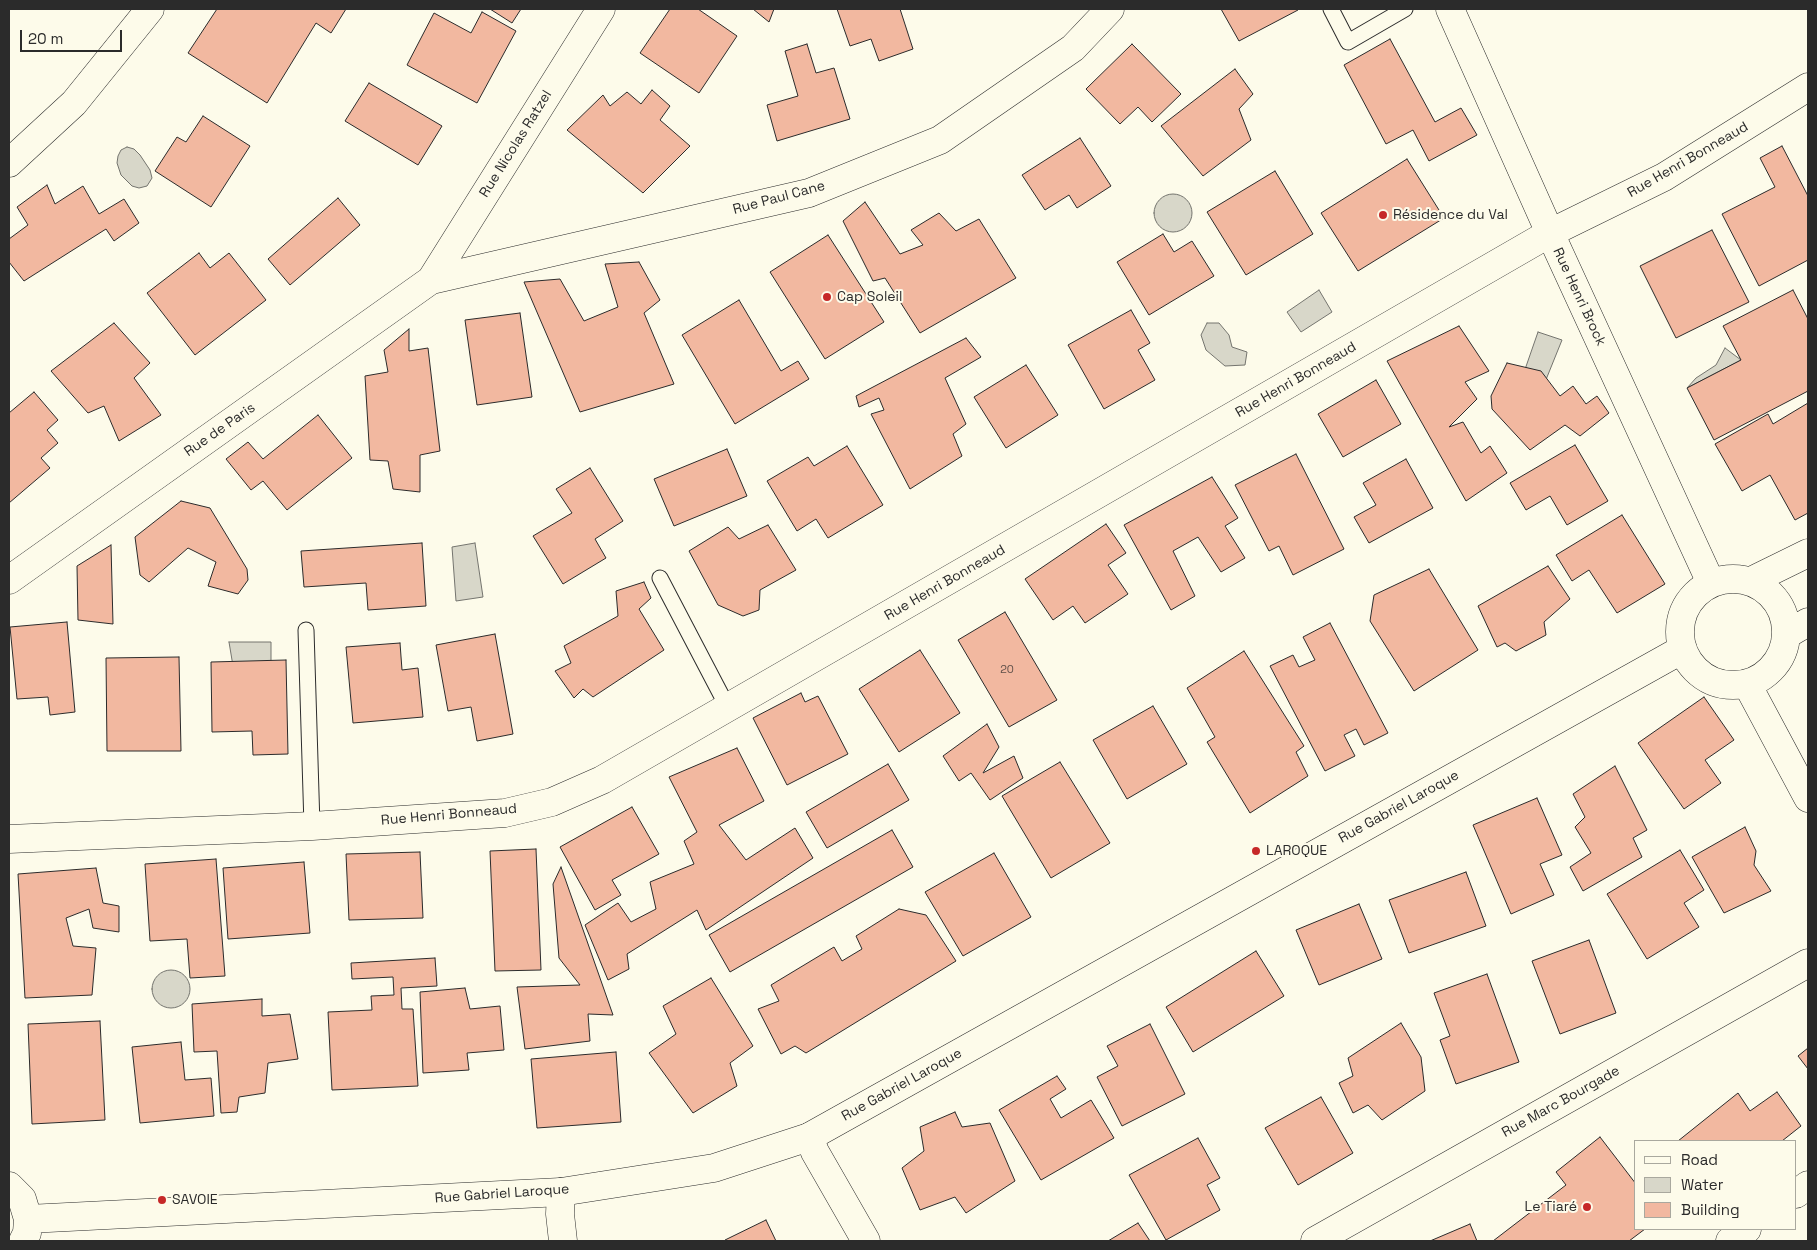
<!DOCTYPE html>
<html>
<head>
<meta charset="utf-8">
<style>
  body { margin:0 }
  #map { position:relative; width:1817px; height:1250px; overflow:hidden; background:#fdfbea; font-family:"Space Grotesk",sans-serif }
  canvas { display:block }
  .frame { position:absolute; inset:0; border:10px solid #2b2b2b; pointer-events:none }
  .legend { position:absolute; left:1634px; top:1140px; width:162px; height:90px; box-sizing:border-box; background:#fdfbea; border:1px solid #a9a89e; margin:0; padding:6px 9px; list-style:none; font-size:15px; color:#2b2b2b }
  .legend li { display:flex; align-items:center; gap:10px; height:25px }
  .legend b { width:25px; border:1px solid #a9a89e }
  .scale { position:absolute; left:20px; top:30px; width:102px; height:22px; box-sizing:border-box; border:2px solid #2b2b2b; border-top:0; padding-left:6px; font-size:15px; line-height:18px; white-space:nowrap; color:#2b2b2b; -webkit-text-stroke:4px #fdfbea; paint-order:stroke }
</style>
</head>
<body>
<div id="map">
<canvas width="1817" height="1250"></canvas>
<div class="frame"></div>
<ul class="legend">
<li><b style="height:6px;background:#fdfbea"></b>Road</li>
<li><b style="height:14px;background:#d8d7c9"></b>Water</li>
<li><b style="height:14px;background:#f2b8a0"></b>Building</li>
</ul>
<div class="scale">20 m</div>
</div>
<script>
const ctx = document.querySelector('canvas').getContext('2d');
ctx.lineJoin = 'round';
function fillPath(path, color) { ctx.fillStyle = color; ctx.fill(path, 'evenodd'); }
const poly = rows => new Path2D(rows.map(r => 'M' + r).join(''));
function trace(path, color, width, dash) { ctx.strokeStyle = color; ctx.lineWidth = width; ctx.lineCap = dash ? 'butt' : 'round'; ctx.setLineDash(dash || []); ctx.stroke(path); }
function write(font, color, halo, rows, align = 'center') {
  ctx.font = font + ' "Space Grotesk",sans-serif'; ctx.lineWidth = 4; ctx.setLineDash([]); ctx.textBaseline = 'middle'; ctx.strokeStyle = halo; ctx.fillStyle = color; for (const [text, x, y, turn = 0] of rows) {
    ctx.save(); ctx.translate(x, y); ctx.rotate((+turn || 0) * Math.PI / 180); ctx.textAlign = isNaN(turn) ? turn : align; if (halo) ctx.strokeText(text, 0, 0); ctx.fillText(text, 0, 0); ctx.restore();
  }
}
const water = poly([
  [127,147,134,149,140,155,150,170,152,178,147,186,139,188,132,186,121,175,117,163,118,156,121,150,127,147],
  '1154 213a19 19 0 1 1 38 0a19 19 0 1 1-38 0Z',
  [1319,290,1332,312,1301,332,1287,312,1319,290],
  [1207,323,1219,323,1229,335,1232,347,1247,352,1245,365,1225,366,1206,350,1201,335,1207,323],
  [1538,332,1562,340,1541,392,1522,378,1538,332],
  [1725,348,1741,360,1687,388,1696,378,1716,365,1725,348],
  [475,543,483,597,456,601,452,547,475,543],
  [229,642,271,642,271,671,233,666,229,642],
  '152 989a19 19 0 1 1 38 0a19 19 0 1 1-38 0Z'
]);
const building = poly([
  [217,9,346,9,331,33,316,23,267,103,188,53,217,9],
  [490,9,521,9,512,23,490,9],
  [670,9,698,9,737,36,699,93,640,53,670,9],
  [753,9,774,9,769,22,753,9],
  [837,9,900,9,913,49,879,61,871,39,850,46,837,9],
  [1221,9,1297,9,1298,10,1239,41,1221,9],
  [482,12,516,31,477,103,407,65,434,13,471,33,482,12],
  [1390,39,1435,122,1461,108,1477,135,1429,161,1413,130,1386,144,1344,65,1390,39],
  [807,44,816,73,834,68,850,119,777,141,767,105,798,96,785,51,807,44],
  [1132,44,1181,94,1152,122,1138,107,1120,124,1086,89,1132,44],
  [1235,69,1253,94,1239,109,1251,140,1203,176,1161,126,1235,69],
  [369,83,442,126,418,165,345,121,369,83],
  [652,90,670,106,660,120,690,146,643,193,567,130,603,95,610,106,627,92,641,104,652,90],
  [203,116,250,146,211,207,155,171,177,137,186,142,203,116],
  [1080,138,1111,186,1077,208,1069,195,1045,210,1022,175,1080,138],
  [1782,146,1808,196,1808,260,1759,286,1722,214,1775,187,1760,158,1782,146],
  [1407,159,1444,218,1358,271,1321,213,1407,159],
  [1275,171,1313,234,1246,275,1207,212,1275,171],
  [47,185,55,204,83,186,99,214,124,199,139,223,114,241,106,229,24,281,9,262,9,239,28,225,17,207,47,185],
  [338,198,360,225,290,285,268,259,338,198],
  [865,202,900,254,923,245,911,230,939,213,956,231,979,219,1016,278,920,333,885,278,873,281,843,221,865,202],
  [1712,230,1749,302,1676,338,1640,266,1712,230],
  [1163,234,1174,252,1192,241,1214,276,1149,315,1117,262,1163,234],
  [828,235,884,322,825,359,770,272,828,235],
  [199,253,210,268,229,253,266,300,195,355,147,293,199,253],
  [639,262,660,300,644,313,674,384,580,412,524,282,560,279,584,321,618,307,605,264,639,262],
  [1793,290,1808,319,1808,391,1714,440,1687,388,1741,360,1723,326,1793,290],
  [739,300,781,371,798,361,809,379,735,424,682,335,739,300],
  [1131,310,1150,343,1138,350,1155,380,1104,409,1068,345,1131,310],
  [520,313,532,397,477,405,465,320,520,313],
  [114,323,150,363,134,378,161,415,119,441,104,406,88,413,51,371,114,323],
  [1459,326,1489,371,1465,382,1477,399,1449,427,1463,422,1481,453,1490,446,1507,473,1466,501,1387,361,1459,326],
  [409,329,409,351,428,348,440,451,420,455,420,492,393,489,388,461,370,460,365,376,388,372,384,350,409,329],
  [966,338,981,357,945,378,966,424,953,434,962,456,910,489,871,414,884,410,879,398,859,407,856,396,966,338],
  [1507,363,1541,371,1560,396,1573,386,1586,404,1597,396,1609,413,1580,436,1565,425,1530,450,1492,409,1491,396,1507,363],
  [1026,365,1058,415,1006,448,974,397,1026,365],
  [1376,380,1401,424,1343,457,1318,414,1376,380],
  [34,392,58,420,47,430,58,443,41,458,50,468,9,503,9,413,34,392],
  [1808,403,1808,513,1795,520,1770,475,1742,491,1715,444,1768,414,1773,424,1808,403],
  [318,415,352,458,287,510,263,481,251,490,226,459,248,442,263,459,318,415],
  [1575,445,1608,501,1567,525,1550,496,1526,510,1510,483,1575,445],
  [847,446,883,505,828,538,816,519,797,531,767,481,808,457,814,466,847,446],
  [727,449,747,496,674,526,654,479,727,449],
  [1296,454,1344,549,1293,575,1279,546,1269,551,1235,485,1296,454],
  [1406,459,1433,508,1369,543,1354,517,1376,505,1363,483,1406,459],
  [590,468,623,521,595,539,606,558,563,584,533,536,572,513,556,489,590,468],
  [1212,477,1238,518,1225,526,1245,558,1221,572,1198,537,1173,551,1195,596,1171,610,1124,525,1212,477],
  [181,501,210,508,247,569,248,580,238,594,208,586,216,562,188,548,149,582,140,575,135,537,181,501],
  [1622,515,1665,584,1617,613,1589,570,1572,581,1556,555,1622,515],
  [1106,524,1126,553,1108,565,1128,594,1085,623,1073,606,1053,620,1025,579,1106,524],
  [768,525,796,570,760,590,759,610,743,616,718,605,689,551,728,527,739,539,768,525],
  [422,543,426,606,368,610,366,583,304,587,301,551,422,543],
  [111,545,113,624,78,620,77,566,111,545],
  [1548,566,1570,599,1544,622,1546,635,1516,651,1505,643,1497,647,1478,606,1548,566],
  [1429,569,1478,650,1414,691,1370,621,1374,595,1429,569],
  [644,582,651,598,639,609,664,650,593,697,583,689,574,698,555,671,571,663,564,646,618,616,616,591,644,582],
  [1005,612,1057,700,1009,727,958,640,1005,612],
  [67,622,75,712,50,715,48,697,17,699,10,627,67,622],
  [1330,623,1388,733,1364,745,1356,729,1344,735,1355,756,1325,771,1270,666,1293,655,1299,667,1315,660,1303,637,1330,623],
  [495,634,513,734,477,741,471,707,448,711,436,645,495,634],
  [400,643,402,670,418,668,423,717,353,723,346,647,400,643],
  [920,650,960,713,899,752,859,689,920,650],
  [1244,651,1304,746,1296,752,1308,776,1250,813,1207,742,1215,737,1187,688,1244,651],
  [179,657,181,751,107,751,106,658,179,657],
  [286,660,288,754,253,755,252,731,212,732,211,662,286,660],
  [801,693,805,702,818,696,848,754,787,785,753,718,801,693],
  [1704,697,1734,740,1705,760,1721,783,1684,809,1638,743,1704,697],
  [1153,706,1187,764,1127,799,1093,740,1153,706],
  [987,724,999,747,983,773,1014,756,1023,778,990,800,971,773,959,781,943,756,987,724],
  [737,748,764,801,719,825,746,860,795,828,813,858,706,930,697,910,627,954,629,969,608,980,585,925,618,903,631,922,656,909,650,882,694,864,684,841,697,832,669,777,737,748],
  [1060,762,1110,843,1051,878,1002,796,1060,762],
  [888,764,909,800,827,848,806,812,888,764],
  [1615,766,1647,830,1633,838,1642,857,1583,891,1570,867,1591,853,1575,827,1585,817,1573,794,1615,766],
  [1537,798,1562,855,1540,864,1554,895,1511,914,1473,825,1537,798],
  [632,807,659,854,612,880,621,895,595,910,560,847,632,807],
  [1745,827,1756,851,1754,865,1771,891,1724,913,1692,857,1745,827],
  [892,830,913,867,730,972,709,935,892,830],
  [536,849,541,970,495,971,490,851,536,849],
  [1680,850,1704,890,1684,903,1699,927,1647,959,1607,894,1680,850],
  [420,852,423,918,349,920,346,854,420,852],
  [994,853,1031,917,963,956,925,892,994,853],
  [216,859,225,976,190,978,187,939,150,941,145,864,216,859],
  [304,862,310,933,228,939,223,868,304,862],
  [561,867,613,1015,588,1014,590,1041,525,1049,517,987,580,985,559,958,553,884,561,867],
  [96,868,103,903,119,906,119,932,93,928,89,909,66,918,73,946,96,948,92,995,25,998,18,874,96,868],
  [1466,872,1486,926,1409,953,1389,900,1466,872],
  [1359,904,1382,959,1319,985,1296,930,1359,904],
  [899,909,926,915,956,961,806,1053,795,1046,781,1054,758,1009,779,1001,771,985,834,947,842,961,862,949,856,936,899,909],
  [1589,940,1616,1013,1560,1034,1532,961,1589,940],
  [1256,951,1284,996,1193,1052,1166,1007,1256,951],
  [435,958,437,986,401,988,402,1009,413,1009,418,1086,332,1090,328,1012,372,1010,371,996,394,995,393,977,352,979,351,963,435,958],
  [1487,974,1519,1062,1456,1084,1440,1040,1450,1036,1434,993,1487,974],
  [711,978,753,1046,730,1063,737,1086,693,1113,649,1053,676,1034,663,1006,711,978],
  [465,988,470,1009,500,1006,504,1050,467,1053,469,1070,423,1073,420,992,465,988],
  [262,999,262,1016,290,1014,298,1059,268,1063,265,1093,239,1097,237,1112,221,1113,217,1051,194,1052,192,1004,262,999],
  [100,1021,105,1120,32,1124,28,1024,100,1021],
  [1401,1023,1421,1057,1425,1091,1382,1120,1368,1105,1353,1113,1339,1083,1353,1076,1348,1058,1401,1023],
  [1150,1024,1185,1094,1122,1126,1097,1077,1118,1066,1107,1046,1150,1024],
  [181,1042,185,1080,211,1078,214,1116,140,1123,132,1047,181,1042],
  [1808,1048,1808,1069,1798,1056,1808,1048],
  [616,1052,621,1122,537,1128,531,1059,616,1052],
  [1057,1076,1066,1089,1050,1099,1061,1118,1091,1100,1114,1138,1041,1180,999,1110,1057,1076],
  [1777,1092,1801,1126,1782,1141,1678,1141,1738,1093,1750,1111,1777,1092],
  [1321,1097,1353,1153,1298,1185,1265,1128,1321,1097],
  [955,1112,962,1127,990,1123,1015,1181,966,1213,955,1197,920,1210,902,1168,924,1151,920,1127,955,1112],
  [1600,1137,1636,1184,1636,1229,1645,1229,1629,1241,1493,1241,1566,1185,1556,1172,1600,1137],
  [1198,1138,1220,1178,1207,1185,1220,1210,1166,1240,1129,1175,1198,1138],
  [766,1220,776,1241,725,1241,725,1240,766,1220],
  [1138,1223,1150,1241,1108,1241,1138,1223],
  [1470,1224,1477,1241,1430,1241,1470,1224]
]);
const service = poly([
  [1331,9,1348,42,1405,9],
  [660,578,728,708],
  [306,630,312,826]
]);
const minor = poly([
  [431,280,601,9],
  [9,580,431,280,809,193,940,140,1073,48,1110,9],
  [1747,684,1808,798],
  [9,839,312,826,505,813,552,802,602,780,1550,233,1664,177,1808,87],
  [809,1137,815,1152,866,1241],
  [561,1192,560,1214,563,1241],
  [1796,1194,1808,1185],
  [1315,1241,1808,963],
  [1730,1241,1747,1229]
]);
const tertiary = poly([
  [9,163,74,103,150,9],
  '1680 632a53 53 0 1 1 106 0a53 53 0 1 1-106 0Z',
  [1751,581,1808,553],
  [1786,635,1808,622],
  [9,1186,22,1199,28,1219,27,1233,23,1241],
  [28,1219,561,1192,714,1168,809,1137,1683,649]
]);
const secondary = poly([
  [1450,9,1550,233,1711,583]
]);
const markers = [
  [1383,215,5,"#c62828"],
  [827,297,5,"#c62828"],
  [1256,851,5,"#c62828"],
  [162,1200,5,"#c62828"],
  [1587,1207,5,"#c62828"]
];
const numberNames = [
  ["20",1007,670]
];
const streetNames = [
  ["Rue Nicolas Ratzel",516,144,-58],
  ["Rue Henri Bonneaud",1688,160,-30],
  ["Rue Paul Cane",779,198,-15],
  ["Rue Henri Brock",1579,297,65],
  ["Rue Henri Bonneaud",1296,380,-30],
  ["Rue de Paris",220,430,-35],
  ["Rue Henri Bonneaud",945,583,-30],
  ["Rue Gabriel Laroque",1399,807,-29],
  ["Rue Henri Bonneaud",449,815,-5],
  ["Rue Gabriel Laroque",902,1085,-29],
  ["Rue Marc Bourgade",1561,1102,-29],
  ["Rue Gabriel Laroque",502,1194,-4]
];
const poiNames = [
  ["Résidence du Val",1393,215],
  ["Cap Soleil",837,297],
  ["LAROQUE",1266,851],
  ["SAVOIE",172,1200],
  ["Le Tiaré",1577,1207,"right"]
];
fillPath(water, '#d8d7c9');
trace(water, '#74746e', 1);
fillPath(building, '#f2b8a0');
trace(building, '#2b2b2b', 1);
trace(service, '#2b2b2b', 17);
trace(minor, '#2b2b2b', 29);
trace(tertiary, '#2b2b2b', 29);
trace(secondary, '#2b2b2b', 29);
trace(service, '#fdfbea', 15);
trace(minor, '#fdfbea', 28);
trace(tertiary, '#fdfbea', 28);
trace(secondary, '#fdfbea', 28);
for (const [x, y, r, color] of markers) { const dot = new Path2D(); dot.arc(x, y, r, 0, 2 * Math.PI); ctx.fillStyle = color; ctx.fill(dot); trace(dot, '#fdfbea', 2); }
write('11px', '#5d4e48', null, numberNames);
write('14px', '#2b2b2b', '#fdfbea', streetNames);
write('14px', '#2b2b2b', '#fdfbea', poiNames, 'left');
</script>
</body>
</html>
